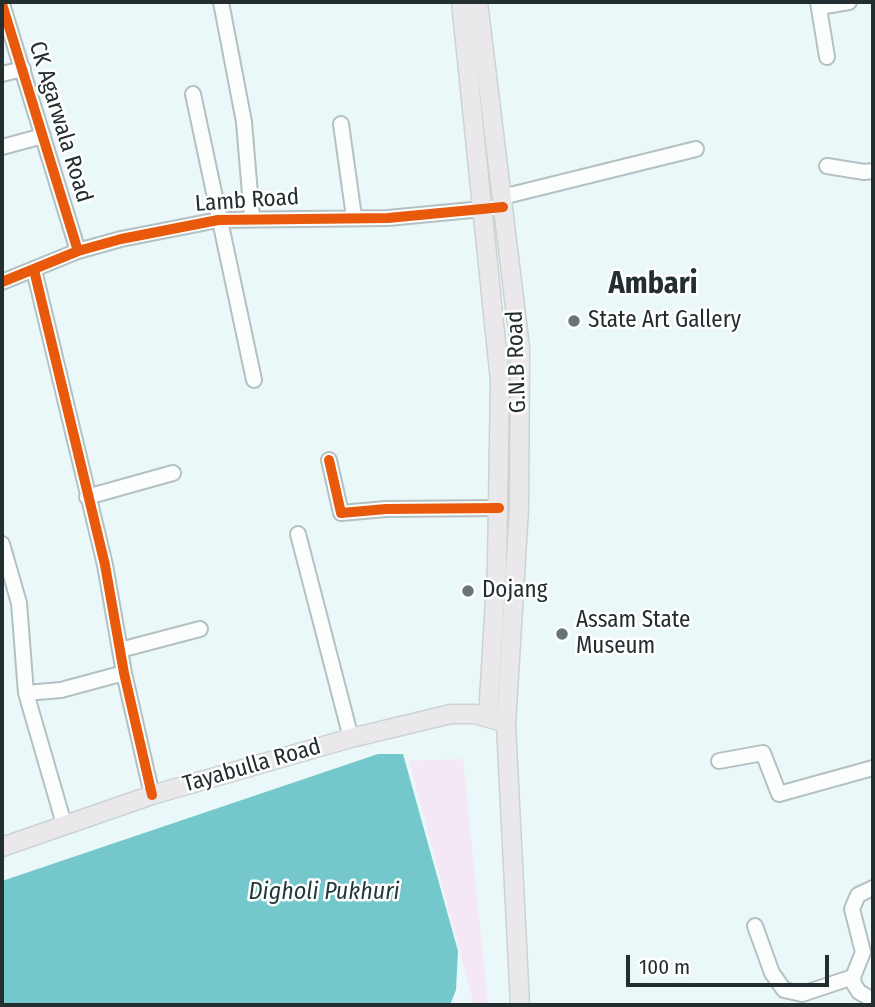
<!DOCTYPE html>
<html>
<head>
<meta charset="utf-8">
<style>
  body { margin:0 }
  #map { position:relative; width:875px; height:1007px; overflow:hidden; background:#eaf8f9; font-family:"Fira Sans Condensed",sans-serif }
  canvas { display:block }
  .frame { position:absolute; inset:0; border:4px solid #222e2f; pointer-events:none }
  .scale { position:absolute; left:626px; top:955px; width:203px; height:32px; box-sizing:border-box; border:4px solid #222e2f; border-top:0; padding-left:9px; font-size:21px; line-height:24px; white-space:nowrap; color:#222e2f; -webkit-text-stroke:5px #fff; paint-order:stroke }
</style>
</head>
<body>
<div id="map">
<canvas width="875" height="1007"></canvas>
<div class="frame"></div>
<div class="scale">100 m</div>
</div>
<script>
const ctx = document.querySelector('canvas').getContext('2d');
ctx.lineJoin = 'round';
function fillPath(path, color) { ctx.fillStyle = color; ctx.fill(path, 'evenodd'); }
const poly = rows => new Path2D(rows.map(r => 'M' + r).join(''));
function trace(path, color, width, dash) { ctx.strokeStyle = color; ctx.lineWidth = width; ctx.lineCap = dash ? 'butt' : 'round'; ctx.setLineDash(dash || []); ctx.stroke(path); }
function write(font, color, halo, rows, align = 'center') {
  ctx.font = font + ' "Fira Sans Condensed",sans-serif'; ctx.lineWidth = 5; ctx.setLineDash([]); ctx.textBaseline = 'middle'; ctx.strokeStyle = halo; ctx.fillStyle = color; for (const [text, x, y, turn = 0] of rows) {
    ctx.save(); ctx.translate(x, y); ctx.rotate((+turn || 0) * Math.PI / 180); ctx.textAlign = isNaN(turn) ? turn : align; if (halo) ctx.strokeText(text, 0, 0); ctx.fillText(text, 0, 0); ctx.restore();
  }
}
const green = poly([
  [463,759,488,1005,474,1005,409,761]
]);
const water = poly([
  [378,754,403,754,458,951,456,990,450,1005,2,1005,2,881]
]);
const minor = poly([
  [221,2,244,122,252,218],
  [818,2,827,57],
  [2,4,78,251],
  [819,7,849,2],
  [2,74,23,69],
  [193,94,254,380],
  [341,124,354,217],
  [2,147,43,136],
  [827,166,864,172,873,171],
  [502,197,696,149],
  [34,270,105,565,124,673,152,795],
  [2,282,78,251,121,239,218,220,388,218,503,207],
  [329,460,341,513,386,509,499,508],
  [87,497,173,473],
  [298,534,351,738],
  [2,544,19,603,26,693,64,824],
  [120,650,200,629],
  [26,693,61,690,124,673],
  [719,761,763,753,779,794,873,768],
  [873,888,858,895,852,909,863,952,853,977,854,984,859,992,873,1000],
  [755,926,772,973,784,990,802,994,853,977]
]);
const major = poly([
  [461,2,500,381,497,566,488,717],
  [478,2,520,348,519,508,506,725,520,1005],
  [2,847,152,795,351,738,451,714,475,714,499,721]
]);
const cycleway = poly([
  [2,4,78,251],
  [34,270,105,565,124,673,152,795],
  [2,282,78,251,121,239,218,220,388,218,503,207],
  [329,460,341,513,386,509,499,508]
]);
const markers = [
  [574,321,7,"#687576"],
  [468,591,7,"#687576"],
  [562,634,7,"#687576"]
];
const streetNames = [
  ["CK Agarwala Road",60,122,73],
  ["Lamb Road",247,201,-4],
  ["G.N.B Road",517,362,-92],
  ["Tayabulla Road",252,766,-16]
];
const poiNames = [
  ["State Art Gallery",588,321],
  ["Dojang",482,591],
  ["Assam State",576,621],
  ["Museum",576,647]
];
const waterNames = [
  ["Digholi Pukhuri",324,892]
];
const districtNames = [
  ["Ambari",653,285]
];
fillPath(green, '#f4e8f7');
fillPath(water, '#74c8cc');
trace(minor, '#b4c0c1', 18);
trace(major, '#ccd3d3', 21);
trace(minor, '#fcfefe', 14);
trace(major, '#eae8eb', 18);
trace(cycleway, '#e8590c', 10);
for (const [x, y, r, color] of markers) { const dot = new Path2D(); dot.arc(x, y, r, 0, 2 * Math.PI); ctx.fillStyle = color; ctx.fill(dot); trace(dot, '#fff', 2.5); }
write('23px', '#222e2f', '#fff', streetNames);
write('23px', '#222e2f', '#fff', poiNames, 'left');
write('italic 24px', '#1f393a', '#fff', waterNames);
write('bold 30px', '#222e2f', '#fff', districtNames);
</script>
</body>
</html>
